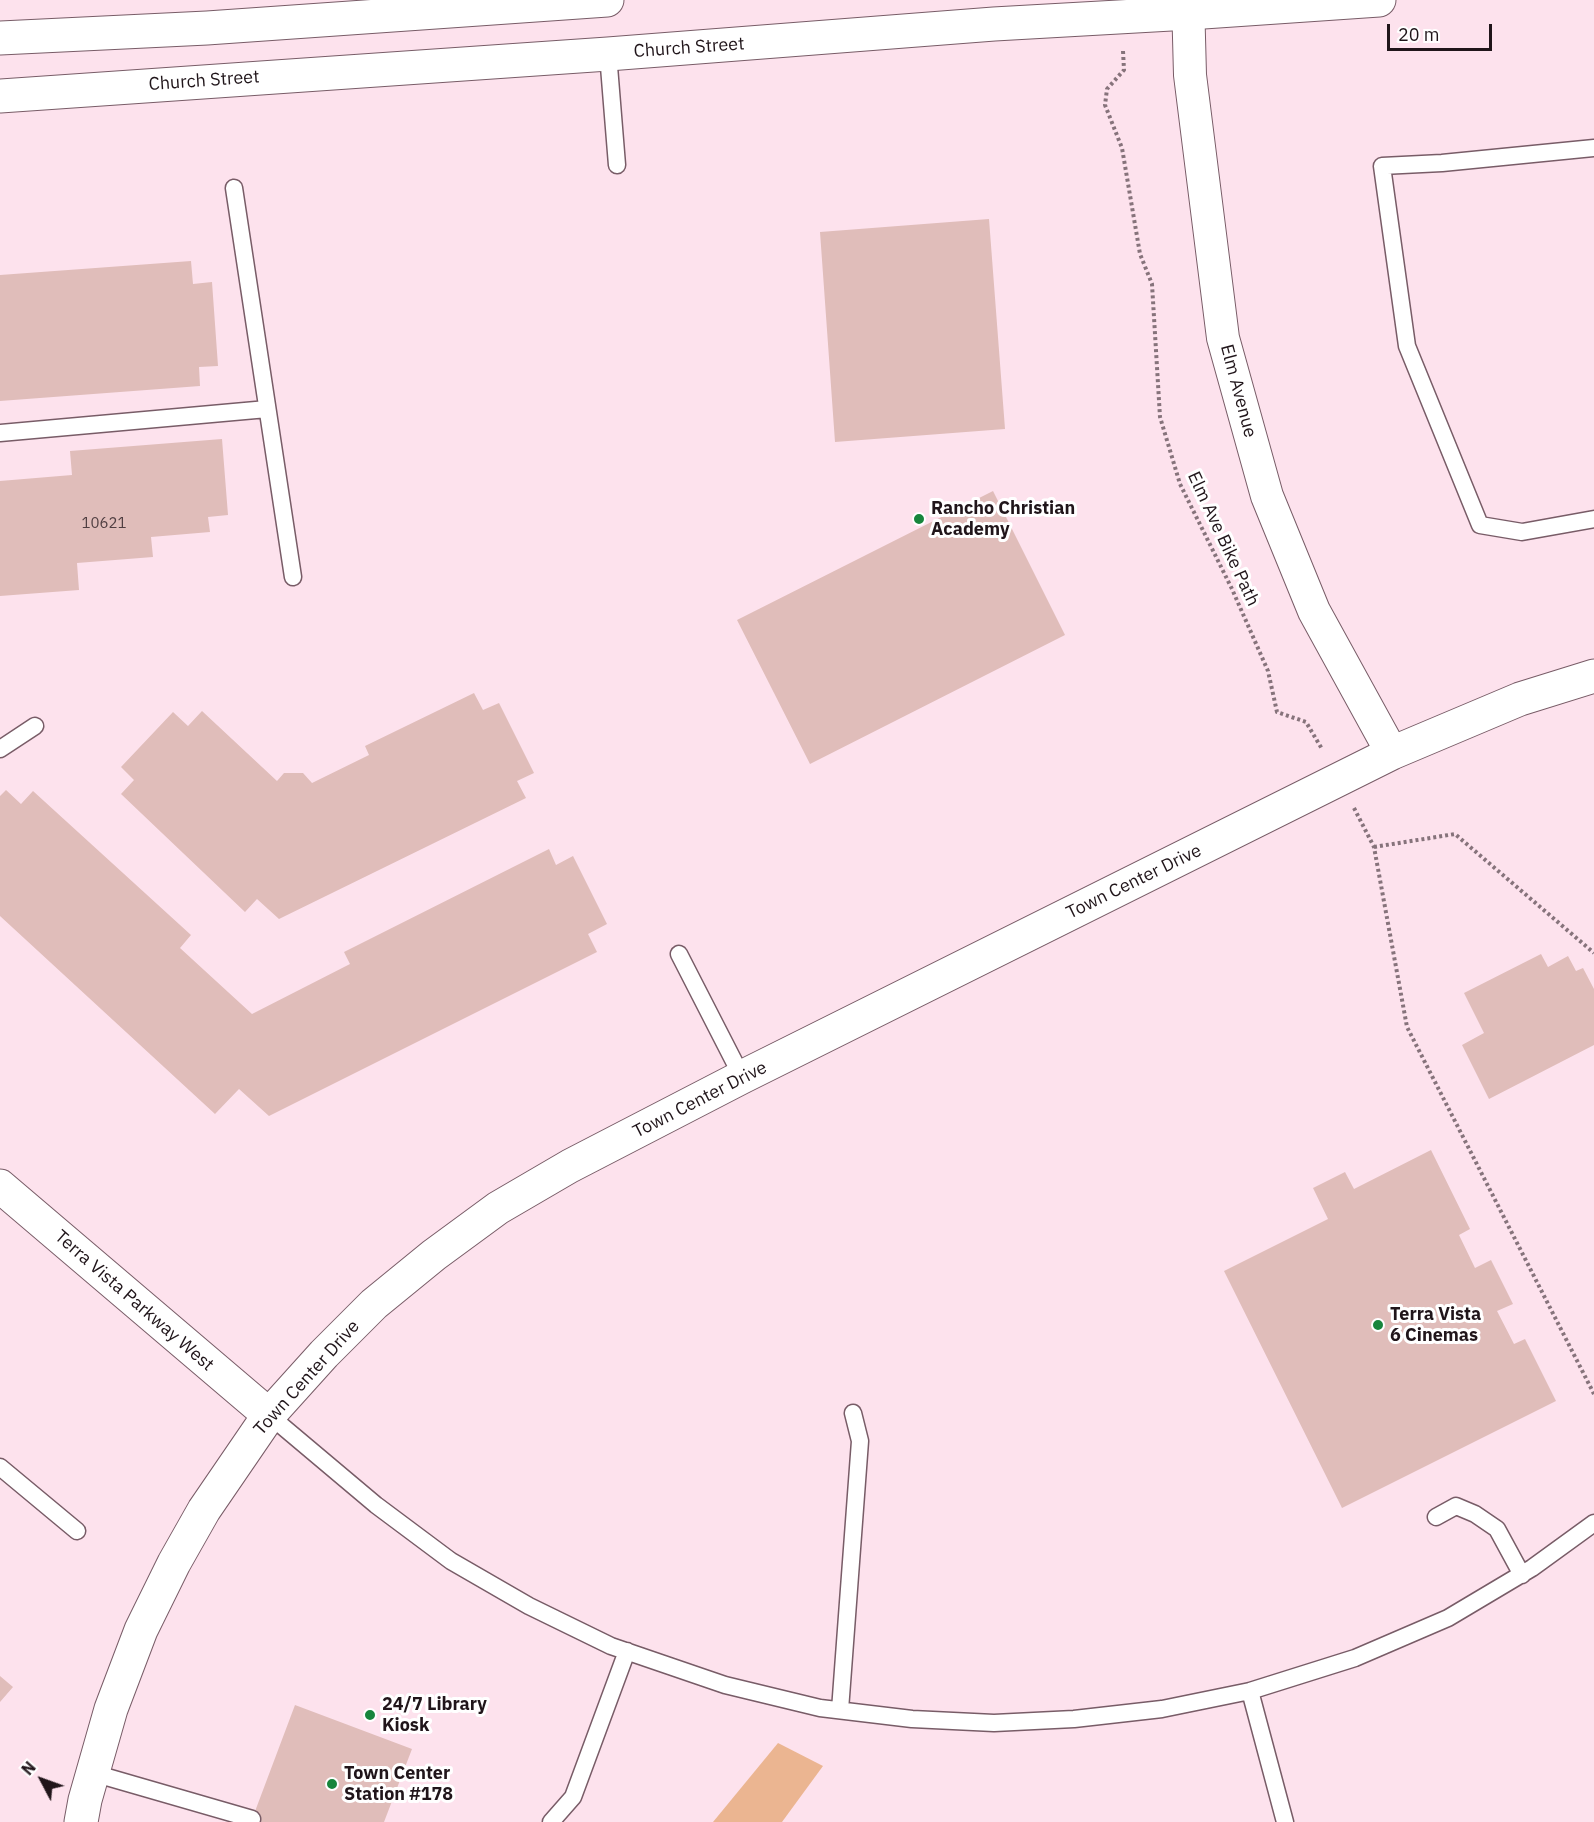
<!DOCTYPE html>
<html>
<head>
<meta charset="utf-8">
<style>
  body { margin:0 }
  #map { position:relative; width:1594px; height:1822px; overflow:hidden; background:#fde2ed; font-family:"IBM Plex Sans",sans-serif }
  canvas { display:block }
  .north { position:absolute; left:12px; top:1750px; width:60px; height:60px; -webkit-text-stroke:4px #fff; paint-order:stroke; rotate:311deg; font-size:16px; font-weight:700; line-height:24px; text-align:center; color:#20151a }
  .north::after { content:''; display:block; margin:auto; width:21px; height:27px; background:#20151a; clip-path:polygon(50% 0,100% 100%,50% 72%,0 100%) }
  .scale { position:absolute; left:1387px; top:24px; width:105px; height:27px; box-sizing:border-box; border:3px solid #20151a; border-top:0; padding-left:8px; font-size:18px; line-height:21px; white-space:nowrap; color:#20151a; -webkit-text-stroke:4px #fff; paint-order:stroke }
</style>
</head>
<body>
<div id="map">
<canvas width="1594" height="1822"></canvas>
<div class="north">N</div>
<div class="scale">20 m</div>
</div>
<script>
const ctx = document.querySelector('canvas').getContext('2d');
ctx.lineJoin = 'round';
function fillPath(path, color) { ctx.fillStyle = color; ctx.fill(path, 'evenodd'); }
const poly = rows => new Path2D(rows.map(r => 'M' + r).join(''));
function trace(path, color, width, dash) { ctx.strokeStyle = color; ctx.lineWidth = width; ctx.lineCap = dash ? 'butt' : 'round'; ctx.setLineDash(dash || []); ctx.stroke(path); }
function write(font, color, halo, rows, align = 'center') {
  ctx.font = font + ' "IBM Plex Sans",sans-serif'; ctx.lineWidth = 6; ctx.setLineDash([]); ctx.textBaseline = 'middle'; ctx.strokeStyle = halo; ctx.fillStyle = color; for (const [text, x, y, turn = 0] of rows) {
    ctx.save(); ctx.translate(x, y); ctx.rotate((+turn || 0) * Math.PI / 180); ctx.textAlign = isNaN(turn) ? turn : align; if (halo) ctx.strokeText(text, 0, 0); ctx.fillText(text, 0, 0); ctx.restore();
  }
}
const green = poly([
  [778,1743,823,1766,782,1822,713,1822]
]);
const building = poly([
  [989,219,1005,429,835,442,820,232],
  [191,261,193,284,212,282,218,366,199,367,200,386,0,401,0,275],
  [222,439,228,515,208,517,210,532,151,537,153,557,77,563,79,590,0,596,0,481,72,475,70,451],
  [993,491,1065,635,810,764,737,620],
  [474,693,483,710,499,703,534,773,517,781,526,798,279,919,257,899,245,912,121,794,134,780,121,767,173,712,188,726,202,711,277,781,284,773,303,773,312,783,369,755,365,746],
  [6,790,21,804,33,791,191,935,180,948,252,1014,350,964,344,952,549,849,556,865,573,856,607,924,588,934,597,952,269,1116,239,1089,215,1114,0,916,0,796],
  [1541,954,1548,967,1568,956,1576,971,1583,968,1594,989,1594,1045,1489,1099,1462,1045,1484,1033,1464,993],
  [1431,1150,1470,1229,1459,1235,1475,1268,1491,1260,1513,1304,1497,1311,1514,1344,1525,1339,1556,1401,1342,1508,1224,1271,1328,1219,1313,1188,1345,1172,1354,1189],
  [0,1676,13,1687,0,1702],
  [295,1705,412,1749,384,1822,251,1822]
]);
const path = poly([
  [1123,51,1124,70,1107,89,1105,105,1122,148,1140,254,1152,284,1160,417,1180,484,1232,589,1268,671,1277,712,1306,722,1322,749],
  [1354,808,1374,847,1407,1027,1594,1394],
  [1374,847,1455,834,1594,953]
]);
const service = poly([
  [608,54,617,165],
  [1594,148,1442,163,1382,166,1407,346,1480,525,1522,532,1594,519],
  [234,188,293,577],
  [0,433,267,409],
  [0,749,35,726],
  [679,954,742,1077],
  [269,1415,376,1505,451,1561,529,1606,611,1646,725,1685,820,1708,912,1719,994,1723,1074,1719,1162,1709,1250,1691,1355,1658,1448,1618,1532,1568,1594,1523],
  [0,1467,77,1531],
  [1436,1517,1456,1506,1475,1514,1497,1529,1522,1575],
  [1250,1691,1285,1822],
  [840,1710,860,1441,853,1413],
  [93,1773,252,1819],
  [551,1822,573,1797,627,1651]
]);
const minor = poly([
  [1188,0,1190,75,1223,338,1267,496,1314,611,1392,753]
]);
const tertiary = poly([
  [0,1186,269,1415],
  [81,1822,85,1800,111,1709,141,1630,174,1563,204,1510,269,1415,324,1354,374,1304,434,1255,498,1208,570,1166,742,1077,1392,753,1520,699,1594,676]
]);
const secondary = poly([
  [0,38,207,28,607,0],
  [0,96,608,54,994,24,1189,13,1379,0]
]);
const markers = [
  [919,519,6,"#17853c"],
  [1378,1325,6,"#17853c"],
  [370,1715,6,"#17853c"],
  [332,1784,6,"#17853c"]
];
const numberNames = [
  ["10621",104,524]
];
const streetNames = [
  ["Church Street",689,48,-4],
  ["Church Street",204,81,-4],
  ["Elm Avenue",1238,391,75],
  ["Elm Ave Bike Path",1223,539,65],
  ["Town Center Drive",1134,882,-26],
  ["Town Center Drive",700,1100,-27],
  ["Terra Vista Parkway West",134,1301,41],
  ["Town Center Drive",307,1378,-48]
];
const poiNames = [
  ["Rancho Christian",931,509],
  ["Academy",931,530],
  ["Terra Vista",1390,1315],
  ["6 Cinemas",1390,1336],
  ["24/7 Library",382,1705],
  ["Kiosk",382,1726],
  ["Town Center",344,1774],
  ["Station #178",344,1795]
];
fillPath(green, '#ebb591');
fillPath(building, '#e0bdba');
trace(service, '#785c67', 19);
trace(minor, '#785c67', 34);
trace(tertiary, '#785c67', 35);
trace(secondary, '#785c67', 35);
trace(path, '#86737b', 4, [3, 3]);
trace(service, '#fff', 16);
trace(minor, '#fff', 32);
trace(tertiary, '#fff', 33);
trace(secondary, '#fff', 33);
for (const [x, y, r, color] of markers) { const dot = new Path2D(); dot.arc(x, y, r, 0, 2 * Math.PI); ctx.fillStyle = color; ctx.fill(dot); trace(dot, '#fff', 2); }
write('15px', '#503f42', null, numberNames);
write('18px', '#20151a', '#fff', streetNames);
write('bold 18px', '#20151a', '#fff', poiNames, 'left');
</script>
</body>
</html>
